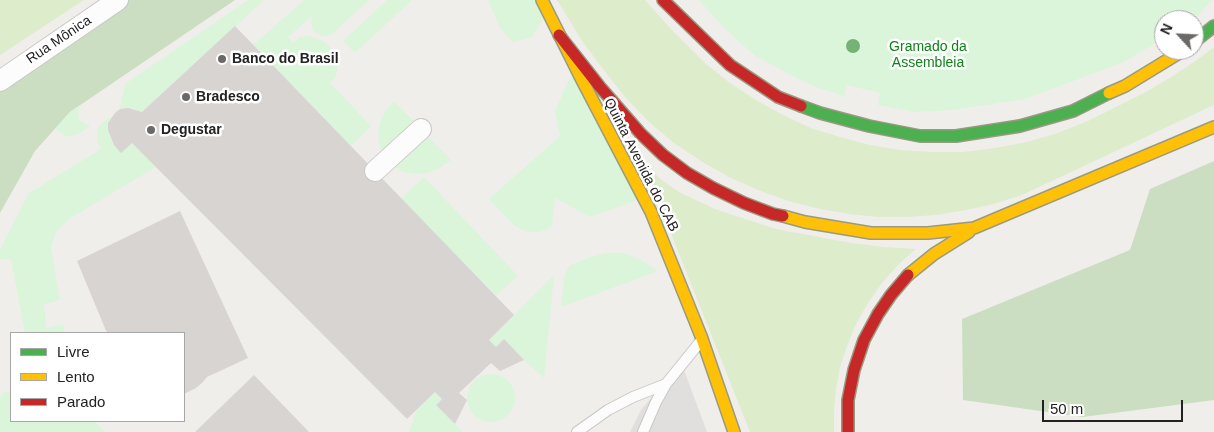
<!DOCTYPE html>
<html>
<head>
<meta charset="utf-8">
<style>
  body { margin:0 }
  #map { position:relative; width:1214px; height:432px; overflow:hidden; background:#f0eeeb; font-family:Helvetica,sans-serif }
  canvas { display:block }
  .legend { position:absolute; left:10px; top:332px; width:175px; height:90px; box-sizing:border-box; background:#fff; border:1px solid #a7a7a7; margin:0; padding:6px 9px; list-style:none; font-size:15px; color:#222 }
  .legend li { display:flex; align-items:center; gap:10px; height:25px }
  .legend b { width:25px; border:1px solid #a7a7a7 }
  .north { position:absolute; left:1154px; top:10px; width:50px; height:50px; box-sizing:border-box; background:#fff; border:1px solid #a7a7a7; border-radius:50%; rotate:295deg; font-size:14px; font-weight:700; line-height:20px; text-align:center; color:#222 }
  .north::after { content:''; display:block; margin:auto; width:18px; height:22px; background:#6a6968; clip-path:polygon(50% 0,100% 100%,50% 72%,0 100%) }
  .scale { position:absolute; left:1042px; top:400px; width:141px; height:22px; box-sizing:border-box; border:2px solid #222; border-top:0; padding-left:6px; font-size:15px; line-height:18px; white-space:nowrap; color:#222; -webkit-text-stroke:4px #fff; paint-order:stroke }
</style>
</head>
<body>
<div id="map">
<canvas width="1214" height="432"></canvas>
<ul class="legend">
<li><b style="height:6px;background:#4caf50"></b>Livre</li>
<li><b style="height:6px;background:#ffc107"></b>Lento</li>
<li><b style="height:6px;background:#c62828"></b>Parado</li>
</ul>
<div class="north">N</div>
<div class="scale">50 m</div>
</div>
<script>
const ctx = document.querySelector('canvas').getContext('2d');
ctx.lineJoin = 'round';
function fillPath(path, color) { ctx.fillStyle = color; ctx.fill(path, 'evenodd'); }
const poly = rows => new Path2D(rows.map(r => 'M' + r).join(''));
function trace(path, color, width, dash) { ctx.strokeStyle = color; ctx.lineWidth = width; ctx.lineCap = dash ? 'butt' : 'round'; ctx.setLineDash(dash || []); ctx.stroke(path); }
function write(font, color, halo, rows, align = 'center') {
  ctx.font = font + ' Helvetica,sans-serif'; ctx.lineWidth = 5; ctx.setLineDash([]); ctx.textBaseline = 'middle'; ctx.strokeStyle = halo; ctx.fillStyle = color; for (const [text, x, y, turn = 0] of rows) {
    ctx.save(); ctx.translate(x, y); ctx.rotate((+turn || 0) * Math.PI / 180); ctx.textAlign = isNaN(turn) ? turn : align; if (halo) ctx.strokeText(text, 0, 0); ctx.fillText(text, 0, 0); ctx.restore();
  }
}
const grass = poly([
  [0,0,84,0,0,55],
  [557,0,645,0,671,29,706,64,730,83,756,100,783,115,811,128,840,137,870,145,901,150,931,152,963,152,995,148,1027,142,1058,133,1088,121,1144,93,1171,77,1197,60,1214,47,1214,105,1022,195,994,204,966,210,936,215,907,217,878,217,849,214,820,209,788,201,758,190,729,177,701,161,674,143,649,122,625,97,603,69,582,41],
  [643,163,663,181,679,192,715,209,736,216,776,229,851,243,883,247,916,249,898,265,882,283,868,303,856,324,847,346,840,367,836,389,834,410,834,432,750,432]
]);
const forest = poly([
  [118,0,235,0,70,112,35,151,0,213,0,81],
  [1214,161,1214,400,1083,417,963,400,962,319,1130,250,1150,189]
]);
const park = poly([
  [248,0,264,0,142,112,128,108,120,109,125,84],
  [304,0,369,0,331,35,322,36,315,32,311,24,312,16,288,37,293,43,299,37,309,36,325,42,331,48,335,54,337,67,336,77,330,83,371,126,351,146,253,45],
  [387,0,412,0,355,53,343,41],
  [488,0,542,0,548,12,531,38,512,42,499,26],
  [699,0,1212,0,1194,20,1164,20,1164,38,1124,62,1025,99,953,110,914,112,878,105,880,93,847,85,844,96,813,86,787,73,754,55,723,27],
  [571,75,643,198,590,217,555,198,552,226,546,230,539,232,526,232,515,226,489,199,560,136,555,111],
  [394,101,451,160,440,168,427,173,416,174,404,172,393,166,385,157,380,146,378,134,380,122,385,111],
  [82,104,78,111,79,119,82,122,90,126,82,132,67,137,55,129,70,112],
  [112,117,108,123,108,130,114,145,132,143,156,167,69,219,56,232,51,248,60,300,44,304,46,328,63,324,65,333,25,333,11,259,0,259,0,249,29,193,101,149,98,142,97,134,98,128,105,120],
  [424,177,518,276,496,296,401,199],
  [606,253,624,253,641,260,658,271,561,307,564,279,566,272,570,265,588,258],
  [554,275,544,378,524,360,504,340,496,347,489,340],
  '467 398a24 24 0 1 1 48 0a24 24 0 1 1-48 0Z',
  [11,391,11,421,95,421,106,432,0,432,0,398,4,392],
  [435,392,442,399,436,405,463,432,409,432,416,411]
]);
const parking = poly([
  [681,362,707,432,630,432,641,410]
]);
const building = poly([
  [235,26,514,315,489,340,496,347,504,339,524,360,500,371,491,363,459,393,467,400,455,424,436,405,442,399,435,392,407,419,132,143,121,153,114,145,108,130,108,123,115,113,120,109,128,108,142,112],
  [180,211,248,358,207,377,203,382,196,388,184,394,184,333,107,333,77,261],
  [254,375,309,432,195,432]
]);
const lane = poly([
  [577,432,608,410,633,397,666,384],
  [643,432,656,402,666,384,700,342]
]);
const street = poly([
  [0,81,118,0],
  [375,171,421,129]
]);
const fast = poly([
  [1194,42,1214,26],
  [801,106,820,113,869,126,920,136,956,136,1020,126,1073,111,1109,93]
]);
const slow = poly([
  [542,0,582,80,651,212,701,336,734,432],
  [1109,93,1125,86,1184,50],
  [783,216,805,222,871,233,928,233,974,228,1214,127],
  [908,275,934,254,969,232]
]);
const jam = poly([
  [663,0,730,65,778,97,801,106],
  [559,35,600,87,641,134,663,155,687,173,713,188,744,203,773,214,783,216],
  [848,432,848,400,854,370,864,340,878,314,891,295,908,275]
]);
const trees = [
  [853,46]
];
const markers = [
  [222,59,5,"#6a6968"],
  [186,97,5,"#6a6968"],
  [151,130,5,"#6a6968"]
];
const streetNames = [
  ["Rua Mônica",59,40,-34],
  ["Quinta Avenida do CAB",641,165,63]
];
const parkNames = [
  ["Gramado da",928,47],
  ["Assembleia",928,63]
];
const poiNames = [
  ["Banco do Brasil",232,59],
  ["Bradesco",196,97],
  ["Degustar",161,130]
];
fillPath(grass, '#ddeccb');
fillPath(forest, '#cbdec1');
fillPath(park, '#daf5da');
fillPath(parking, '#e0dfde');
fillPath(building, '#d7d4d2');
trace(lane, '#c9c8c7', 12);
trace(street, '#c9c8c7', 22);
trace(fast, '#999a82', 14);
trace(slow, '#999a82', 14);
trace(jam, '#999a82', 14);
trace(lane, '#fdfcfc', 10);
trace(street, '#fdfcfc', 20);
trace(fast, '#4caf50', 11);
trace(slow, '#ffc107', 11);
trace(jam, '#c62828', 11);
ctx.fillStyle = '#73b476';
for (const [x, y] of trees) { ctx.beginPath(); ctx.arc(x, y, 7, 0, 2 * Math.PI); ctx.fill(); }
for (const [x, y, r, color] of markers) { const dot = new Path2D(); dot.arc(x, y, r, 0, 2 * Math.PI); ctx.fillStyle = color; ctx.fill(dot); trace(dot, '#fff', 2); }
write('14px', '#222', '#fff', streetNames);
write('14px', '#0c8416', '#fff', parkNames);
write('bold 14px', '#222', '#fff', poiNames, 'left');
</script>
</body>
</html>
